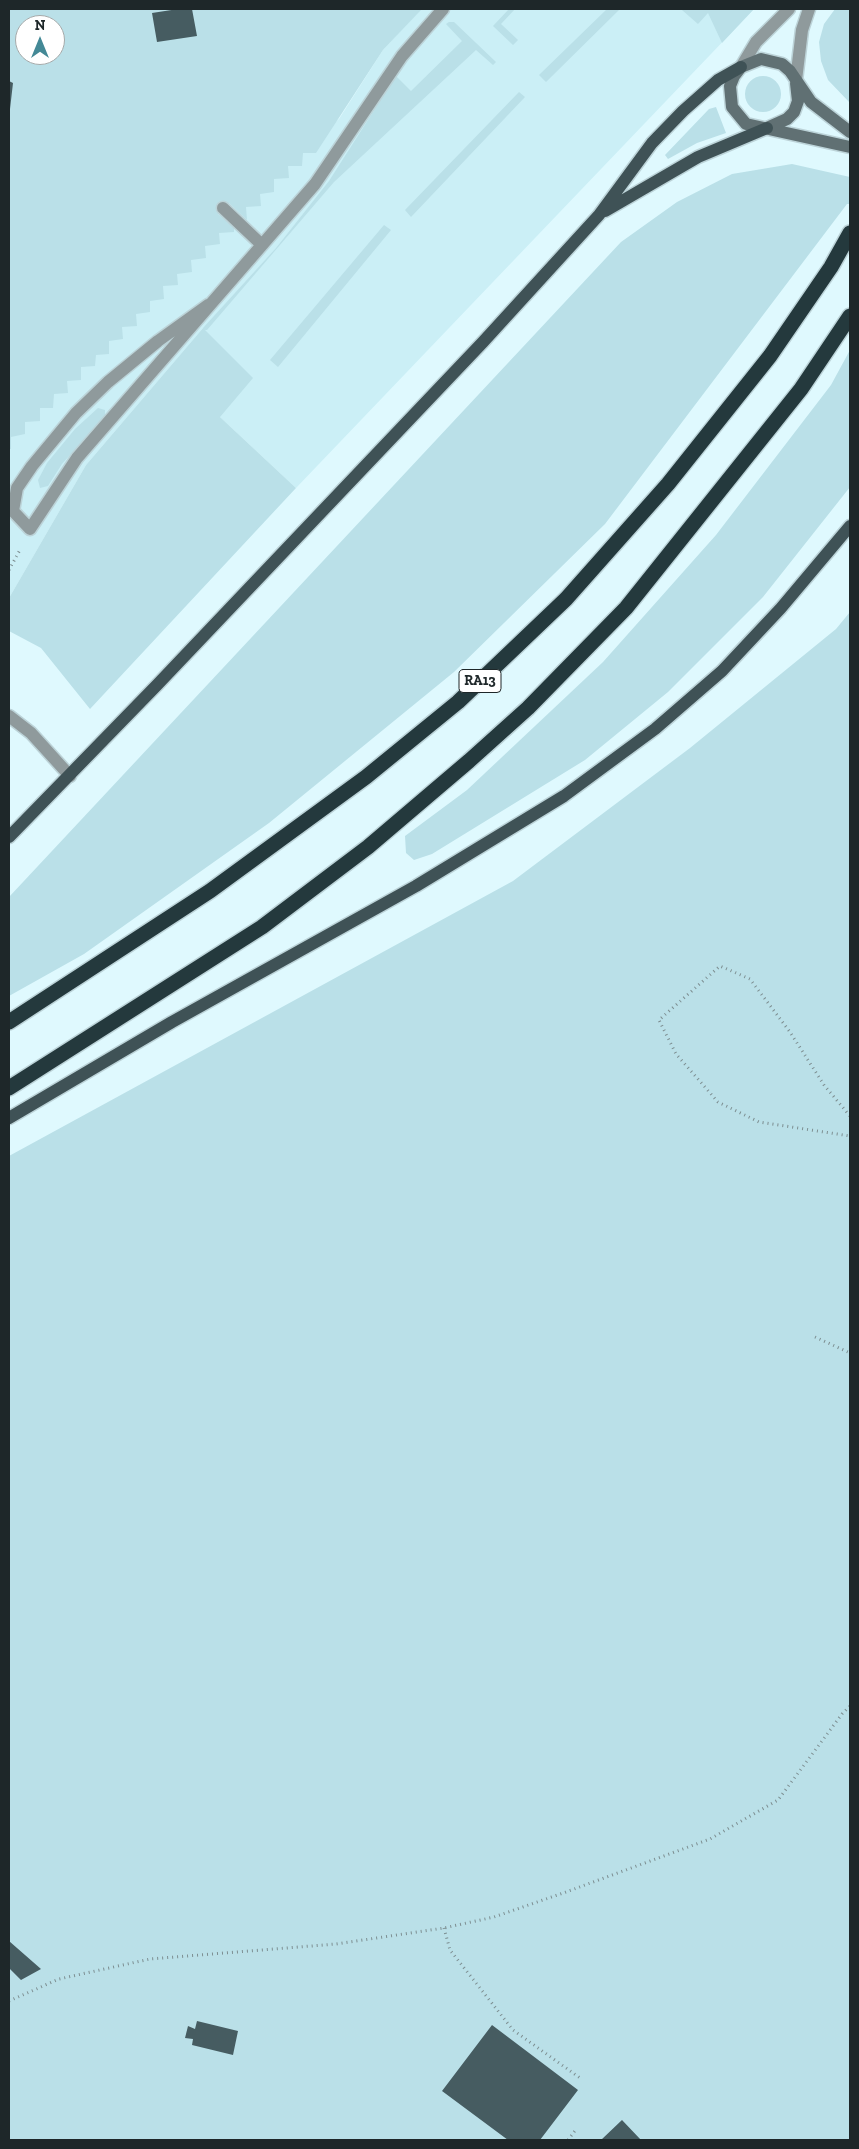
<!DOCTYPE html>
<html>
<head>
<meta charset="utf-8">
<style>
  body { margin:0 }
  #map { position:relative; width:859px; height:2149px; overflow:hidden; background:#dff9fe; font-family:"Zilla Slab",serif }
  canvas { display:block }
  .frame { position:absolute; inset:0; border:10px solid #1e2729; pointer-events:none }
  .north { position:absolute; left:15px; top:15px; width:50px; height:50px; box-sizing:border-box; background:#fff; border:1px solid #a5a9a9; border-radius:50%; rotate:0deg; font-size:14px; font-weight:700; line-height:20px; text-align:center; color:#1e2729 }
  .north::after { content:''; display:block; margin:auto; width:18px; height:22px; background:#448996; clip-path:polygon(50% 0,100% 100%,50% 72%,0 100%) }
</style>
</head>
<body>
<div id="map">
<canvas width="859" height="2149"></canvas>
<div class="frame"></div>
<div class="north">N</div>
</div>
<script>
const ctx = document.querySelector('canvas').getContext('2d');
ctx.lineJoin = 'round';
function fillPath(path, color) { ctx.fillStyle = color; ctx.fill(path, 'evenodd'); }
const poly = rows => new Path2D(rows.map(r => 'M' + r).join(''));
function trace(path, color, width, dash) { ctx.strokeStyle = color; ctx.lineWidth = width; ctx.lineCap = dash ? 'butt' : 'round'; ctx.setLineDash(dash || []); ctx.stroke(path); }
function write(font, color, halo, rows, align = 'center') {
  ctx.font = font + ' "Zilla Slab",serif'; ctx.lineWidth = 5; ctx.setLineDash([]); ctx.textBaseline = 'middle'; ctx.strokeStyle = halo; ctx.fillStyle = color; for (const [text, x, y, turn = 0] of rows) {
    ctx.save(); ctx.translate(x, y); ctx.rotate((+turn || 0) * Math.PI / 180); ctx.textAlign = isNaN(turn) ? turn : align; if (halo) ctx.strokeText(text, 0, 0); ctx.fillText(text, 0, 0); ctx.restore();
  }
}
const built = poly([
  [421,9,754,9,296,488,220,417,203,328,86,465,9,598,9,398,228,203,339,119,383,50]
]);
const green = poly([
  [9,9,421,10,383,50,316,153,303,153,302,166,288,166,289,178,274,179,274,192,260,194,261,206,246,207,247,220,229,203,223,208,218,214,234,228,234,232,219,233,220,244,205,246,206,258,191,260,192,272,177,274,178,285,163,286,164,299,150,301,150,312,136,314,137,326,122,327,123,339,109,341,109,354,96,355,95,366,81,367,81,380,67,381,68,393,54,394,53,408,40,408,40,421,25,422,25,434,11,437,11,449,9,449],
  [25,25,55,25,55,55,25,55],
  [509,9,515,9,501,24,518,40,513,45,493,26],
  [607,9,620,9,546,82,539,75],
  [683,9,754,9,722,43,708,13,698,24,682,10],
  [835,9,850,9,850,103,828,80,821,61,819,42,824,24],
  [449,22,454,22,496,62,493,65,476,50,334,182,207,330,205,330,253,378,220,417,296,488,90,709,41,648,9,631,9,598,86,465,203,328,276,248,329,181,396,76,411,91,462,41,446,24],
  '745 94a18 18 0 1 1 36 0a18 18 0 1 1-36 0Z',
  [519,92,525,97,411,217,405,210],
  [716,107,726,133,697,143,668,159,665,155,709,109],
  [792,164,850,177,850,204,847,204,605,524,454,672,269,823,84,954,9,996,9,897,621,242,677,202,732,174],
  [384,225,391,230,278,367,270,360],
  [850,350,850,487,763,597,668,692,585,760,432,854,414,860,406,853,405,836,467,790,603,662,716,535,831,385],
  [98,408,105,410,105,416,62,464,48,486,40,488,38,480,47,463,75,429],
  [850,612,850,2140,9,2140,9,1156,513,881,690,748,836,629]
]);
const building = poly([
  [178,9,192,9,197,36,157,42,152,13],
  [9,81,13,83,10,109,9,109],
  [9,1941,41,1969,21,1980,9,1968],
  [197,2021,238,2031,233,2055,192,2045,193,2039,185,2038,188,2026,195,2029],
  [492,2025,578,2090,540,2140,508,2140,442,2091],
  [622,2120,641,2140,601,2140]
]);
const path = poly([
  [9,570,21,548],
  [850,1116,824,1085,790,1032,750,979,720,966,659,1020,676,1054,718,1102,759,1122,850,1136],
  [815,1337,850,1353],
  [444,1928,450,1950,513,2030,580,2078],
  [9,2001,59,1979,150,1959,336,1944,444,1928,494,1917,566,1892,710,1839,778,1800,842,1714,850,1706],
  [568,2140,577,2128]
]);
const lane = poly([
  [223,208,262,245],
  [208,305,158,341,108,382,76,413,32,466,17,488,13,511,30,529,77,458,315,184,402,56,443,9],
  [9,716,31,733,70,776]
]);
const street = poly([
  [741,67,756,42,789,9],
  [796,80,802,30,809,9]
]);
const secondary = poly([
  [767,128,787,119,794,112,798,101,796,83],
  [850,132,811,102,790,71,782,64,761,59,741,67,734,76,730,86,732,107,746,124,850,147]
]);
const primary = poly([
  [605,211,698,157,767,128],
  [9,837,157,685,483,342,599,215,652,143,683,111,718,80,741,67],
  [9,1118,172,1022,416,886,564,796,655,729,722,671,781,608,850,526]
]);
const highway = poly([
  [9,1022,210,891,366,777,458,702,566,599,668,484,770,356,831,267,850,233],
  [9,1088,262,927,368,847,469,761,528,708,626,608,801,389,850,316]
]);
const shields = [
  [480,681,42]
];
const shieldNames = [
  ["RA13",480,681]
];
fillPath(built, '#cbeff6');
fillPath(green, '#bae0e8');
fillPath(building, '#465c61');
trace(lane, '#bcd3d8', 15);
trace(street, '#bcd3d8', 15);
trace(secondary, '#bcd3d8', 15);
trace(primary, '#bcd3d8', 15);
trace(highway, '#bcd3d8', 18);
trace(path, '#7d8e91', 3, [1, 4]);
trace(lane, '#8f9a9c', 12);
trace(street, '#8f9a9c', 12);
trace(secondary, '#607073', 12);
trace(primary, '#3f5256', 12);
trace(highway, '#24393d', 15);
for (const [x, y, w] of shields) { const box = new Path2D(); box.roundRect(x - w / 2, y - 11.5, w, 23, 4); ctx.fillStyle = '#fff'; ctx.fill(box); trace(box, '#1e2729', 1); }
write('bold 14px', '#1e2729', null, shieldNames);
</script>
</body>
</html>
